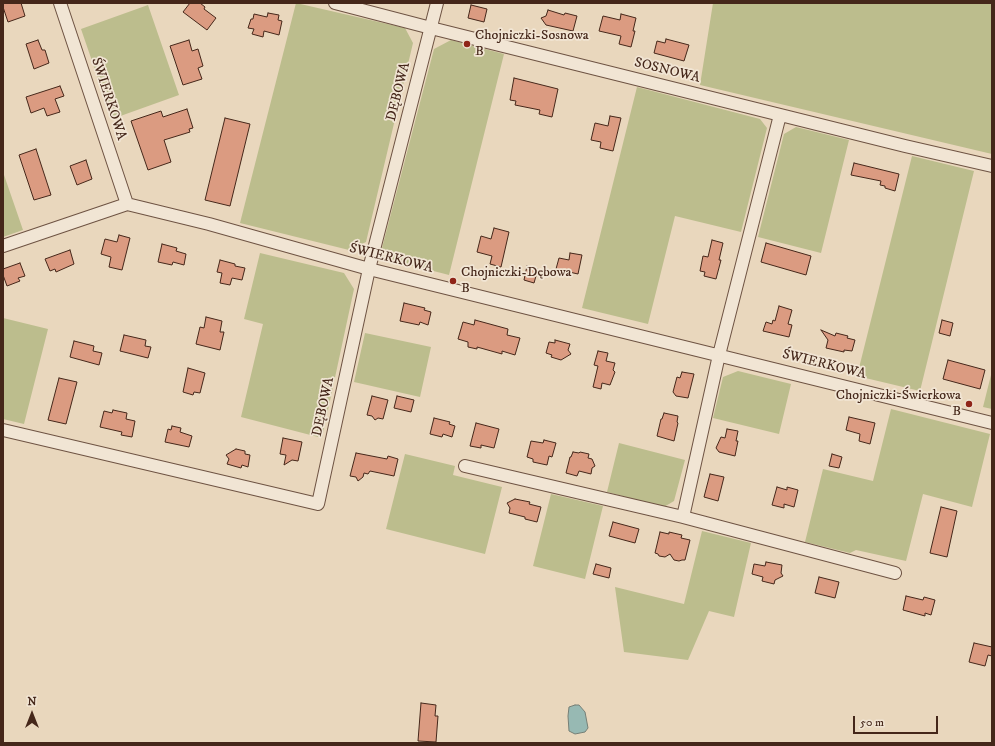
<!DOCTYPE html>
<html>
<head>
<meta charset="utf-8">
<style>
  body { margin:0 }
  #map { position:relative; width:995px; height:746px; overflow:hidden; background:#e9d7bd; font-family:"IM FELL DW Pica",serif }
  canvas { display:block }
  .frame { position:absolute; inset:0; border:4px solid #45271a; pointer-events:none }
  .north { position:absolute; left:12px; top:694px; width:40px; height:40px; -webkit-text-stroke:3px #f1e5d4; paint-order:stroke; rotate:0deg; font-size:11px; font-weight:700; line-height:16px; text-align:center; color:#45271a }
  .north::after { content:''; display:block; margin:auto; width:14px; height:18px; background:#45271a; clip-path:polygon(50% 0,100% 100%,50% 72%,0 100%) }
  .scale { position:absolute; left:853px; top:716px; width:85px; height:18px; box-sizing:border-box; border:2px solid #45271a; border-top:0; padding-left:5px; font-size:12px; line-height:14px; white-space:nowrap; color:#45271a; -webkit-text-stroke:3px #f1e5d4; paint-order:stroke }
</style>
</head>
<body>
<div id="map">
<canvas width="995" height="746"></canvas>
<div class="frame"></div>
<div class="north">N</div>
<div class="scale">50 m</div>
</div>
<script>
const ctx = document.querySelector('canvas').getContext('2d');
ctx.lineJoin = 'round';
function fillPath(path, color) { ctx.fillStyle = color; ctx.fill(path, 'evenodd'); }
const poly = rows => new Path2D(rows.map(r => 'M' + r).join(''));
function trace(path, color, width, dash) { ctx.strokeStyle = color; ctx.lineWidth = width; ctx.lineCap = dash ? 'butt' : 'round'; ctx.setLineDash(dash || []); ctx.stroke(path); }
function write(font, color, halo, rows, align = 'center') {
  ctx.font = font + ' "IM FELL DW Pica",serif'; ctx.lineWidth = 3.5; ctx.setLineDash([]); ctx.textBaseline = 'middle'; ctx.strokeStyle = halo; ctx.fillStyle = color; for (const [text, x, y, turn = 0] of rows) {
    ctx.save(); ctx.translate(x, y); ctx.rotate((+turn || 0) * Math.PI / 180); ctx.textAlign = isNaN(turn) ? turn : align; if (halo) ctx.strokeText(text, 0, 0); ctx.fillText(text, 0, 0); ctx.restore();
  }
}
const green = poly([
  [296,3,405,28,413,43,366,242,349,250,240,223],
  [713,3,992,3,992,154,700,85],
  [148,5,179,95,112,119,81,29],
  [451,40,504,54,449,275,391,260,382,248,434,49],
  [637,87,760,119,767,128,741,232,675,216,648,324,582,308],
  [796,127,849,140,821,253,758,237,784,134],
  [912,156,974,171,920,391,857,376],
  [3,172,23,230,3,237],
  [260,253,344,273,354,289,322,438,241,417,263,324,244,319],
  [3,318,48,329,24,424,3,419],
  [365,333,431,347,420,397,354,382],
  [738,371,791,384,779,434,713,418,723,377],
  [992,371,992,409,983,407],
  [891,409,990,434,972,507,923,494,906,561,856,550,850,553,805,542,823,469,873,481],
  [619,443,685,460,674,501,664,507,607,492],
  [405,454,455,466,453,475,502,487,485,554,386,529],
  [551,494,603,506,585,579,533,566],
  [702,531,751,543,734,617,709,611,688,660,624,652,615,587,684,604]
]);
const water = poly([
  [575,705,579,705,585,712,588,728,585,732,575,734,569,731,568,716,569,707,575,705]
]);
const building = poly([
  [3,3,21,3,25,16,8,22,3,7,3,3],
  [190,3,200,3,205,7,204,9,216,18,207,30,183,12,190,3],
  [471,5,487,9,484,22,468,18,471,5],
  [548,10,564,15,565,13,577,16,573,31,546,25,541,18,546,16,548,10],
  [268,13,279,15,278,20,282,21,279,35,264,31,263,37,252,34,254,29,248,28,251,19,253,19,254,14,267,17,268,13],
  [621,14,636,18,633,31,635,31,631,47,619,44,621,36,599,31,603,16,620,20,621,14],
  [666,39,689,45,684,61,654,53,657,41,665,43,666,39],
  [38,40,42,50,45,50,49,63,34,69,26,44,38,40],
  [189,40,192,51,198,49,203,66,198,68,202,79,183,85,170,46,189,40],
  [514,78,558,89,552,117,539,114,540,110,515,105,516,101,510,100,514,78],
  [60,86,64,96,55,99,60,112,47,116,44,108,31,113,26,97,60,86],
  [187,109,193,128,189,129,190,132,164,140,171,162,148,170,131,121,161,111,163,117,187,109],
  [610,116,621,118,613,151,600,148,601,142,591,140,595,123,608,126,610,116],
  [225,118,250,124,230,206,205,200,225,118],
  [36,149,51,195,34,200,19,155,36,149],
  [86,160,92,179,77,185,70,166,86,160],
  [854,163,899,174,895,191,885,188,885,186,880,185,881,181,851,175,854,163],
  [494,228,509,232,501,267,490,264,492,256,477,252,481,236,491,239,494,228],
  [119,235,130,238,122,270,109,267,111,257,101,254,105,239,117,242,119,235],
  [712,240,723,243,719,260,721,260,716,279,704,276,705,272,700,271,703,256,708,257,712,240],
  [766,243,811,256,806,275,761,262,766,243],
  [162,244,177,248,176,251,186,254,184,265,173,262,172,265,158,262,162,244],
  [70,250,74,264,56,272,55,269,50,271,45,259,70,250],
  [570,253,582,255,578,274,556,269,559,258,569,260,570,253],
  [220,260,235,264,235,266,245,268,242,280,232,278,230,285,220,283,222,273,217,272,220,260],
  [20,263,25,276,18,278,20,281,7,286,3,275,3,269,20,263],
  [527,266,538,269,534,283,524,280,527,266],
  [404,303,425,308,424,310,431,312,428,325,420,322,419,325,400,321,404,303],
  [779,306,792,310,788,324,792,325,789,337,763,331,766,322,772,324,773,320,775,321,779,306],
  [206,317,222,321,220,332,224,332,220,350,196,344,200,327,204,328,206,317],
  [475,320,508,329,507,335,520,338,515,355,502,351,502,354,477,347,477,349,468,347,468,342,458,339,463,322,474,325,475,320],
  [942,320,953,323,950,336,939,333,942,320],
  [821,330,835,336,836,333,848,336,847,338,855,340,852,351,844,350,844,352,826,348,828,340,821,330],
  [124,335,146,340,145,346,151,347,148,358,120,351,124,335],
  [555,340,570,344,568,350,571,354,561,360,551,357,552,355,546,353,549,342,555,343,555,340],
  [74,341,94,346,93,351,102,353,99,365,70,357,74,341],
  [598,351,608,353,606,361,615,363,613,370,615,372,610,385,602,383,601,389,593,387,598,366,594,365,598,351],
  [948,360,985,370,980,389,943,379,948,360],
  [188,368,205,373,200,393,194,392,193,395,183,392,188,368],
  [682,372,694,374,688,398,676,396,673,392,677,377,680,378,682,372],
  [59,378,77,382,66,424,48,420,59,378],
  [372,396,388,400,383,419,378,418,375,420,372,416,367,415,372,396],
  [397,396,414,400,411,412,394,408,397,396],
  [113,410,127,413,126,419,135,421,132,437,121,435,122,432,100,427,104,411,112,413,113,410],
  [664,413,678,416,677,422,678,423,674,441,657,436,661,419,662,419,664,413],
  [849,417,875,423,870,444,859,441,860,434,846,430,849,417],
  [434,418,450,422,449,424,455,426,452,437,443,434,442,437,430,434,434,418],
  [476,423,499,429,494,448,481,445,481,448,470,446,476,423],
  [172,426,181,428,180,432,192,436,189,447,165,442,168,429,171,430,172,426],
  [727,429,738,431,736,441,738,441,735,456,719,452,716,448,721,437,725,438,727,429],
  [283,438,302,442,298,461,292,460,284,465,286,455,280,454,283,438],
  [544,440,556,443,552,457,549,456,547,465,533,462,533,459,527,457,531,441,543,443,544,440],
  [236,449,245,451,245,454,250,455,248,467,242,465,241,468,227,464,229,459,226,455,236,449],
  [573,452,579,453,580,452,589,454,588,458,592,459,595,466,592,468,591,474,579,471,577,476,566,473,570,457,571,457,573,452],
  [356,453,387,459,388,456,398,459,394,476,370,471,368,474,364,473,363,477,358,481,356,477,350,476,356,453],
  [832,454,842,457,839,468,829,466,832,454],
  [710,474,724,477,718,501,704,497,710,474],
  [777,487,787,490,787,487,798,490,794,507,784,504,784,508,772,505,777,487],
  [515,499,530,502,529,504,541,507,537,522,525,519,525,517,509,513,510,508,507,503,515,499],
  [941,507,957,511,947,557,930,553,941,507],
  [613,522,639,529,635,543,609,536,613,522],
  [660,532,669,534,669,532,682,535,681,538,690,540,685,560,682,560,679,561,674,560,670,554,665,557,659,556,658,554,655,553,660,532],
  [766,562,782,565,781,573,783,576,775,580,774,584,762,581,763,577,752,574,754,564,765,566,766,562],
  [596,564,611,568,609,578,593,574,596,564],
  [819,577,839,582,835,598,815,593,819,577],
  [906,596,923,600,924,597,935,600,931,615,925,613,925,616,903,610,906,596],
  [974,643,992,647,992,656,988,655,985,666,969,662,974,643],
  [421,703,436,705,435,716,438,716,436,742,418,741,421,703]
]);
const street = poly([
  [60,3,127,204,209,224,369,269,992,423],
  [335,3,431,28,905,146,992,166],
  [3,246,127,204],
  [3,430,318,504,369,269,437,3],
  [465,466,683,517,895,573],
  [683,517,719,355,780,115]
]);
const markers = [
  [467,44,4,"#8f2418"],
  [453,281,4,"#8f2418"],
  [969,404,4,"#8f2418"]
];
const poiNames = [
  ["Chojniczki-Sosnowa",475,36],
  ["B",475,52],
  ["Chojniczki-Dębowa",461,273],
  ["B",461,289],
  ["Chojniczki-Świerkowa",961,396,"right"],
  ["B",961,412,"right"]
];
const streetNames = [
  ["SOSNOWA",667,71,14],
  ["DĘBOWA",399,92,-76],
  ["ŚWIERKOWA",108,99,72],
  ["ŚWIERKOWA",391,259,14],
  ["ŚWIERKOWA",824,365,14],
  ["DĘBOWA",324,407,-78]
];
fillPath(green, '#bcbd8d');
fillPath(water, '#97b9b3');
trace(water, '#767f76', 1);
fillPath(building, '#db9b81');
trace(building, '#45271a', 1);
trace(street, '#6e5343', 14);
trace(street, '#f1e5d4', 12);
for (const [x, y, r, color] of markers) { const dot = new Path2D(); dot.arc(x, y, r, 0, 2 * Math.PI); ctx.fillStyle = color; ctx.fill(dot); trace(dot, '#f1e5d4', 1.5); }
write('14px', '#45271a', '#f1e5d4', poiNames, 'left');
write('14px', '#45271a', '#f1e5d4', streetNames);
</script>
</body>
</html>
